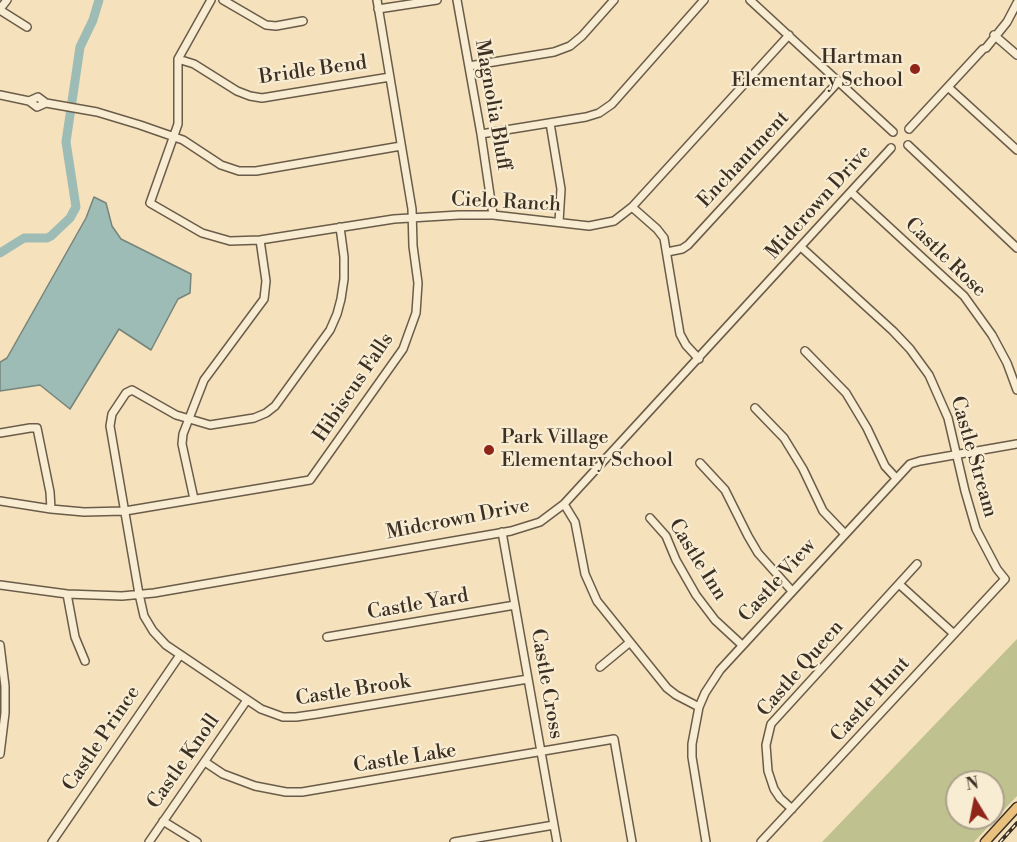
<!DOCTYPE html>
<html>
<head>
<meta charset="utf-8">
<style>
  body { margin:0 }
  #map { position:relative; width:1017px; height:842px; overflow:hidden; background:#f5e1bc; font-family:"Libre Bodoni",serif }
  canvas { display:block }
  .north { position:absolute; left:945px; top:770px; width:60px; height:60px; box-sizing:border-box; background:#f8ecd3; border:2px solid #aca18d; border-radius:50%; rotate:350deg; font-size:16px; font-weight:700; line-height:24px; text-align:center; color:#3b3023 }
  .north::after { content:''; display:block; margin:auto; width:21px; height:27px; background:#8f2418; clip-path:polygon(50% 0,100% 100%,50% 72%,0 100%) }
</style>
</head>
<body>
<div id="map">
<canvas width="1017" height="842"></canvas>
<div class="north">N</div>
</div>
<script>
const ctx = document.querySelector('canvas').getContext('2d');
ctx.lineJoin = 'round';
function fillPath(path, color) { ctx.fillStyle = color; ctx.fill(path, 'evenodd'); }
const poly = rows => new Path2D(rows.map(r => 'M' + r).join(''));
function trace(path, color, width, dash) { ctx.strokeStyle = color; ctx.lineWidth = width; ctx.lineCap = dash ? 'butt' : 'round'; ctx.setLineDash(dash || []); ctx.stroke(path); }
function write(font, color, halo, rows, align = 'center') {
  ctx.font = font + ' "Libre Bodoni",serif'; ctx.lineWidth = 4.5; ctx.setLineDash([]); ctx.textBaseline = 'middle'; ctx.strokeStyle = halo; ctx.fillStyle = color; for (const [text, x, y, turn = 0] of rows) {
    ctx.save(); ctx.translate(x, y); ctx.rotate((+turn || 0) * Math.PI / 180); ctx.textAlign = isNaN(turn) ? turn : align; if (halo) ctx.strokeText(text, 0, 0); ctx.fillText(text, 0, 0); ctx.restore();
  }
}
const green = poly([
  [1017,639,1017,796,974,842,822,842],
  [957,782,993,782,993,818,957,818]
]);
const water = poly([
  [94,197,106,203,112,226,121,239,191,274,190,293,178,299,151,350,119,329,70,409,40,385,0,391,0,362,7,358,86,218,94,197]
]);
const river = poly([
  [0,253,24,238,47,238,51,236,70,218,76,207,66,142,80,47,93,20,99,0]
]);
const minor = poly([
  [211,0,178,59,178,124,150,203,202,233,230,241,260,240,394,219,459,215,493,215,589,226,614,221,632,207,789,35],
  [223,0,266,25,276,26,303,21],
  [457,0,481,134,493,215],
  [750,0,893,132],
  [0,9,7,0],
  [378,9,437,0],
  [0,10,27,27],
  [994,35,1017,55],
  [178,59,194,64,237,91,250,96,262,98,390,77],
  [469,66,554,52,570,46,582,36,614,0],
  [948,87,1017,150],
  [0,95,29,101,37,107,46,103,97,112,140,125,183,140,221,165,239,171,256,171,401,146],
  [29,101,38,97,46,103],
  [550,123,561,189,559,222],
  [909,129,983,49,986,48,1007,22,1017,3],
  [481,134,586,117,599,113,612,104,704,0],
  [908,145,1017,248],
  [851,192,964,296,992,335,1007,363,1017,390],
  [632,207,657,229,664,238,680,334,686,345,699,359],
  [340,227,344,257,344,279,341,299,337,314,330,330,275,406,266,413,254,418,210,425,176,415,132,390,126,393,112,414,110,426,139,594,144,616,153,631,166,645,261,709,283,717,296,717,317,714,528,679],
  [667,252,682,249,688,245,839,81],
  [805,351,846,393,867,428,885,466,896,478],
  [755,408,784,438,803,469,823,511,844,533],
  [0,433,30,428,37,428,50,492,51,509],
  [700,463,725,490,748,536,758,553,792,591],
  [194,499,182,444,183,434,204,380,264,299,266,281,260,240],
  [0,501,51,509,84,512,125,511,310,480,403,349,416,313,418,283,413,246,412,209,377,0],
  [564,504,575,522,585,574,597,601,667,688,676,695,699,707],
  [650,518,666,536,676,560,696,595,715,620,742,645],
  [502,532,557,842],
  [899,584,954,634],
  [0,585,67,594,122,596,154,593,511,531,540,522,564,504,891,148],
  [67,594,75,637,85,661],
  [327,637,515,605],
  [0,645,5,686,5,713,0,754],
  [600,667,629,643],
  [205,762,223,774,255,786,286,792,302,792,614,739,632,842],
  [792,809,780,798,774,789,768,771,766,745,771,724,917,564],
  [163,821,197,842],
  [52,842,180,655],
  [149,842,247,700],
  [454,842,554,825],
  [706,842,692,757,692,744,699,707,705,693,720,670,910,464,920,461,1017,444],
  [761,842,1005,579,997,569,976,529,965,491,948,418,929,375,910,349,893,331,801,247]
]);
const major = poly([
  [985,842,1017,807]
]);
const rail = poly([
  [1000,842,1017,823]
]);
const markers = [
  [915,69,6,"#8f2418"],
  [489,450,6,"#8f2418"]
];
const poiNames = [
  ["Hartman",903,58],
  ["Elementary School",903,81],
  ["Park Village",501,438,"left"],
  ["Elementary School",501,461,"left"]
];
const streetNames = [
  ["Bridle Bend",313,71,-8],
  ["Magnolia Bluff",492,105,80],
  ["Enchantment",744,160,-47],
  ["Cielo Ranch",506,203,3],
  ["Midcrown Drive",819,203,-48],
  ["Castle Rose",945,258,44],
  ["Hibiscus Falls",354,388,-56],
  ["Castle Stream",973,457,74],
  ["Midcrown Drive",458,520,-11],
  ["Castle Inn",697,560,58],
  ["Castle View",778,581,-48],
  ["Castle Yard",418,605,-10],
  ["Castle Queen",801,669,-49],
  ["Castle Cross",546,684,80],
  ["Castle Brook",353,691,-9],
  ["Castle Hunt",871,700,-48],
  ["Castle Prince",102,739,-56],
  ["Castle Lake",405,759,-9],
  ["Castle Knoll",184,762,-55]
];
fillPath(green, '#bfc28e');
fillPath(water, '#9dbcb5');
trace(water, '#76847b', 1.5);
trace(river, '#9dbcb5', 9);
trace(minor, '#6a5c49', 10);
trace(major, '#3b3023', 11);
trace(minor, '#f8ecd3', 7);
trace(major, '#eac07e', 8);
trace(rail, '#3b3023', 4);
trace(rail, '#f8ecd3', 1.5, [4.5]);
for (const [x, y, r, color] of markers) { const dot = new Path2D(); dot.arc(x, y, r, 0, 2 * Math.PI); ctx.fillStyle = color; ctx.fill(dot); trace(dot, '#f8ecd3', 2); }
write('20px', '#3b3023', '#f8ecd3', poiNames, 'right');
write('20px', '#3b3023', '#f8ecd3', streetNames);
</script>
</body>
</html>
